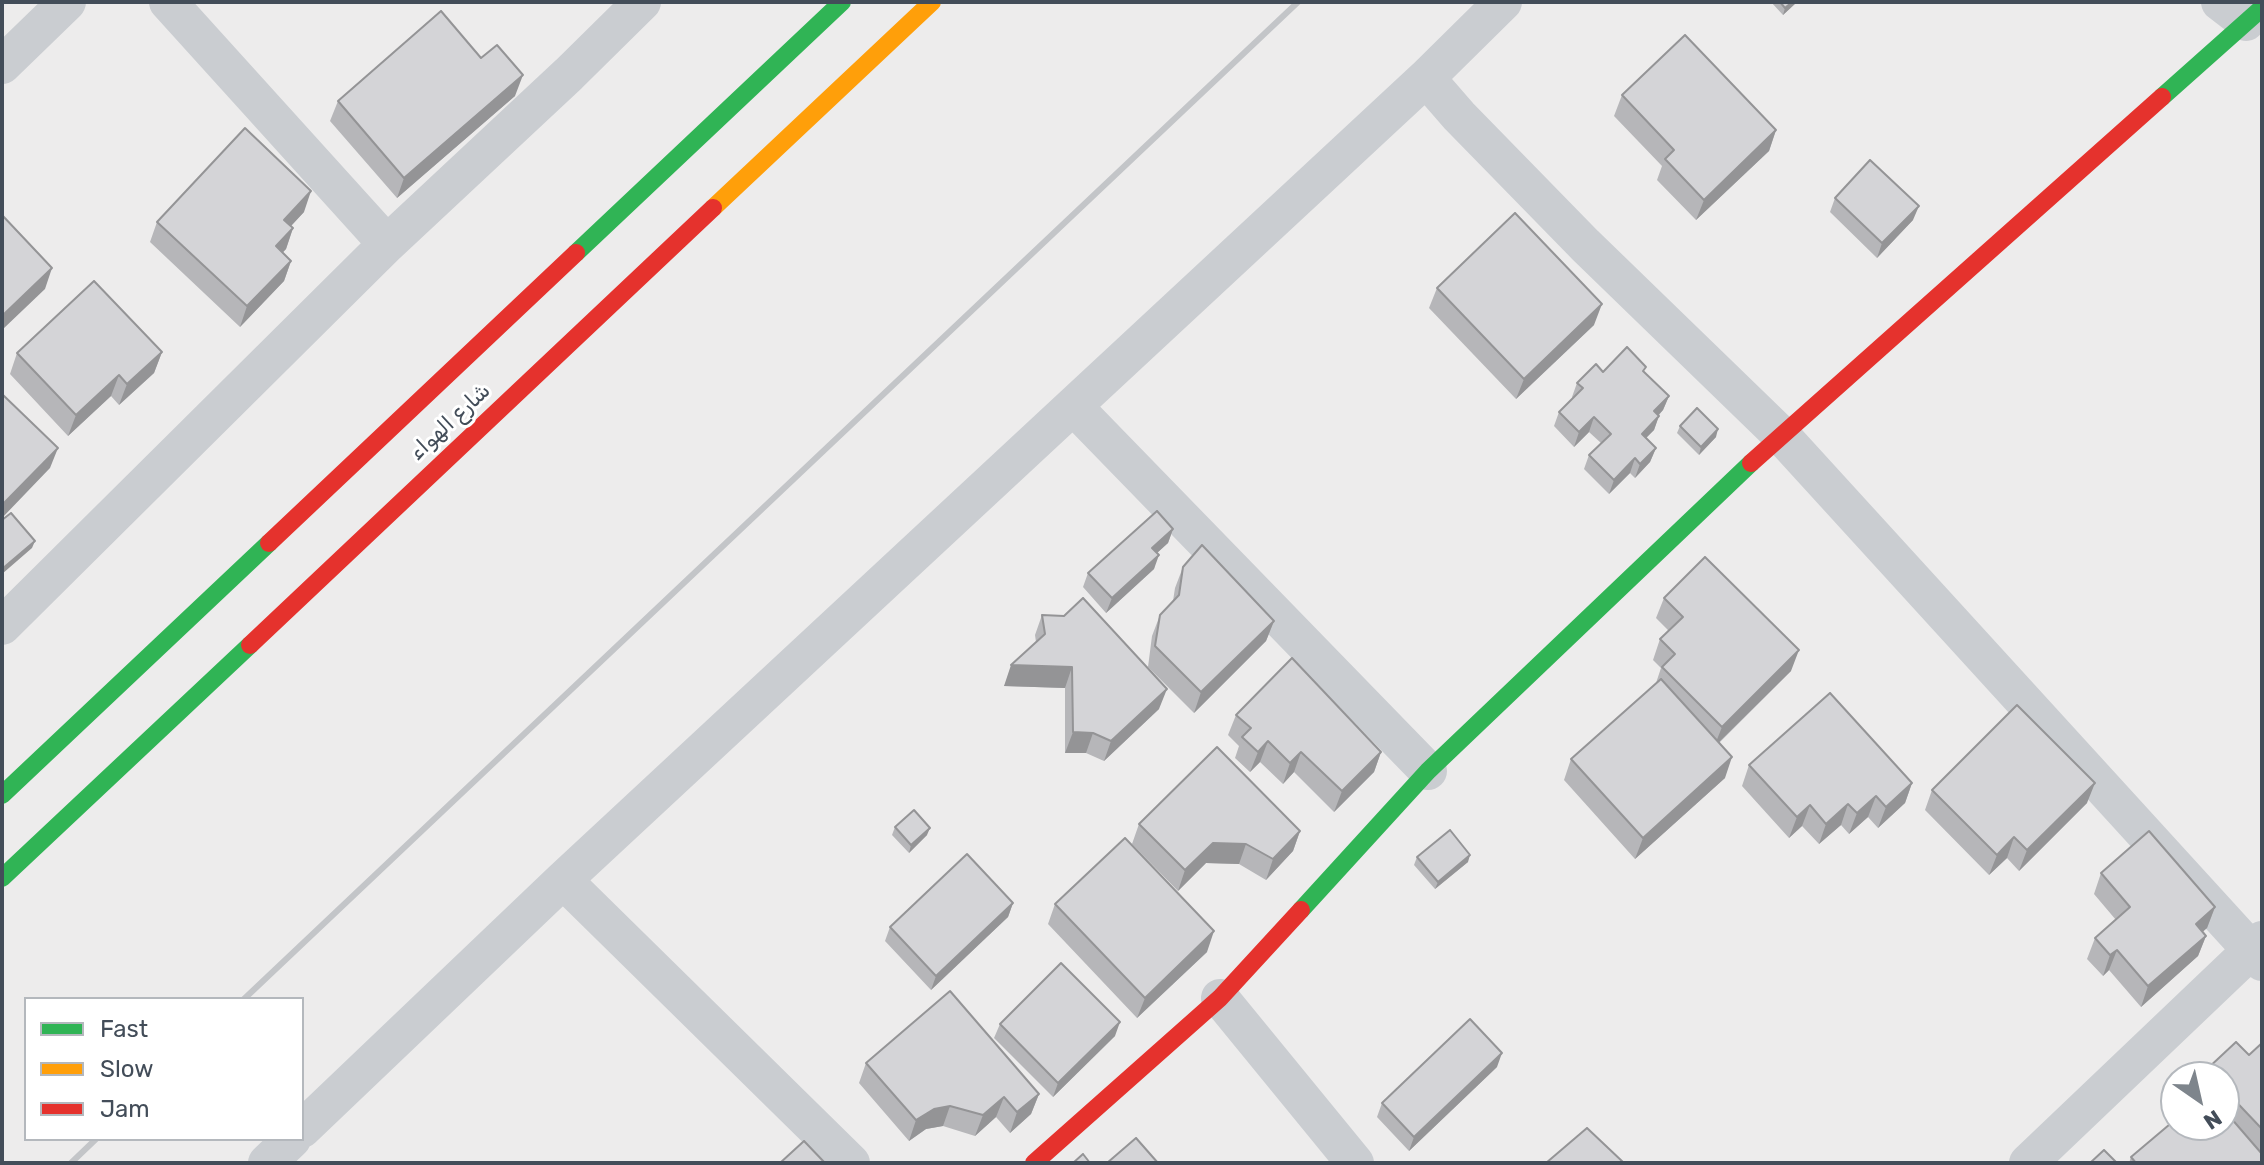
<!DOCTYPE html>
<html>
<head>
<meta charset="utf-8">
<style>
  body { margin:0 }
  #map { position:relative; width:2264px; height:1165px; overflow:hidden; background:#edecec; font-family:Rubik,sans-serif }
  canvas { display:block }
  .frame { position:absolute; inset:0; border:4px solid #434d59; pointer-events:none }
  .legend { position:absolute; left:24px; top:997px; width:280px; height:144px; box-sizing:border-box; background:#fff; border:2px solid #b4b8bd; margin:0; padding:10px 14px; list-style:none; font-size:24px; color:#434d59 }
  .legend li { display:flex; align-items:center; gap:16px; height:40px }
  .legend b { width:40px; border:2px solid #b4b8bd }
  .north { position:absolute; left:2160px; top:1061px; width:80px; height:80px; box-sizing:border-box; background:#fff; border:2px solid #b4b8bd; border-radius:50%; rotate:146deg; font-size:22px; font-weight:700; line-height:32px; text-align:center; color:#434d59 }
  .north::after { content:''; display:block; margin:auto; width:28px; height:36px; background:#7e858c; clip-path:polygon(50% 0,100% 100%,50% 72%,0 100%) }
</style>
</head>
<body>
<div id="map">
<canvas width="2264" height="1165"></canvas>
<div class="frame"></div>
<ul class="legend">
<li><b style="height:10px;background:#30b455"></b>Fast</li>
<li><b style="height:10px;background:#ff9f0a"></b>Slow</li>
<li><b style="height:10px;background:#e5322d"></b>Jam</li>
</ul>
<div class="north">N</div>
</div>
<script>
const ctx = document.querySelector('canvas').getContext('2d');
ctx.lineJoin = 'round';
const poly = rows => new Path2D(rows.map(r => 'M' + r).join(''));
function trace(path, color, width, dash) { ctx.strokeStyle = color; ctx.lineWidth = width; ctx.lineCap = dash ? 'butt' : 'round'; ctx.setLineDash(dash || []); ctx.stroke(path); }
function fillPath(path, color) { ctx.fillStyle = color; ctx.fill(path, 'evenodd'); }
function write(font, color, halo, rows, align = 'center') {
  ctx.font = font + ' Rubik,"Noto Sans Arabic",sans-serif'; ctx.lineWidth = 6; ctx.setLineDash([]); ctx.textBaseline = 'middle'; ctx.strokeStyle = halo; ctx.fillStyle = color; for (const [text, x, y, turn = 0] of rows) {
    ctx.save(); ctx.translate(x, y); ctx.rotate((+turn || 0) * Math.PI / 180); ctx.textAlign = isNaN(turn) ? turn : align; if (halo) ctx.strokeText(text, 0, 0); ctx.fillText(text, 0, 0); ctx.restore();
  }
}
const street = poly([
  [168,2,387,244],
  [2220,2,2246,22],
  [2,65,67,2],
  [1426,78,1459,116,1585,245,1781,435,2262,962],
  [1074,407,1428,771],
  [2,626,387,244,569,74,642,2],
  [563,880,851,1163],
  [1220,998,1355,1163],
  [302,1129,563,880,1426,78,1503,2],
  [267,1163,292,1139],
  [2028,1163,2262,940]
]);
const fast = poly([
  [2162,97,2262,8],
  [576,253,842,2],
  [2,795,269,543],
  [2,878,250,645],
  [1301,910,1428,771,1751,463]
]);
const slow = poly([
  [713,208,932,2]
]);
const jam = poly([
  [1751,463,2162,97],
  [269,543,576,253],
  [250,645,713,208],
  [1034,1163,1220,998,1301,910]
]);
const rail = poly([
  [244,999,1298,2],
  [71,1163,96,1139]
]);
const wall = poly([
  [1771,2,1797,2,1783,15],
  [481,58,515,96,397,198,330,121,338,101],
  [1622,95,1776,130,1769,151,1696,220,1657,180,1662,166,1614,116],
  [1835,198,1913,220,1877,258,1830,212],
  [304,212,291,226,293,228,286,249,282,253,291,261,284,281,240,327,150,242,157,222],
  [1437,288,1594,325,1516,399,1429,308],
  [162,352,154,373,119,405,111,396,68,436,10,374,17,353],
  [1603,372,1644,372,1669,396,1663,410,1659,415,1654,430,1646,438,1656,448,1650,462,1635,478,1630,473,1609,494,1584,469,1589,455,1601,443,1589,432,1574,447,1554,426,1559,412,1573,398,1572,397,1577,383],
  [1680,426,1716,437,1699,455,1677,433],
  [1173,529,1168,543,1157,553,1154,569,1106,613,1083,587,1088,573],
  [1183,567,1274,621,1266,641,1194,713,1148,667,1152,636,1160,615,1173,601,1175,588],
  [1664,598,1791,671,1719,743,1725,778,1635,859,1564,780,1571,759,1656,683,1661,668,1653,660,1660,639,1669,631,1656,618],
  [1042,615,1159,709,1104,761,1086,753,1065,753,1065,688,1004,686,1036,642,1035,635],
  [1236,715,1381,752,1374,772,1334,812,1294,772,1283,784,1260,762,1250,772,1235,758,1239,746,1228,735],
  [1749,765,1912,783,1905,803,1878,828,1868,817,1849,834,1841,825,1819,844,1802,826,1789,838,1742,786],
  [1932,790,2087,803,2019,871,2007,858,1989,875,1925,810],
  [1139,824,1300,831,1293,851,1266,880,1239,864,1206,863,1178,891,1132,844],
  [895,827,927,835,909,853,892,835],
  [1417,857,1468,862,1435,889,1414,865],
  [2101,873,2215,907,2207,928,2202,932,2206,936,2198,956,2141,1007,2109,970,2103,976,2087,959,2095,938,2116,920,2094,894],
  [1013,903,1008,917,931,990,885,941,890,927],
  [1055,904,1207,952,1137,1018,1048,924],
  [1000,1024,1115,1036,1053,1097,994,1038],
  [2262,1043,2262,1163,2129,1163,2131,1157,2224,1125,2224,1077,2203,1077,2206,1070,2249,1055],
  [866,1063,1039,1094,1031,1114,1010,1133,996,1117,975,1136,943,1126,926,1129,909,1141,859,1083],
  [1497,1067,1409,1151,1377,1117,1382,1103]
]);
const shadedWall = poly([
  [1792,2,1797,2,1783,15,1785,8],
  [523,75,515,96,397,198,404,178],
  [1776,130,1769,151,1696,220,1704,200],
  [311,191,304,212,277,241,284,220],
  [1919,206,1913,220,1877,258,1882,243],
  [293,228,286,249,269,267,276,246],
  [291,261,284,281,240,327,247,306],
  [52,268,45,289,2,330,2,316],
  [1602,304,1594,325,1516,399,1524,379],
  [162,352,154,373,119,405,127,384],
  [119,375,111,396,68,436,76,415],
  [1669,396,1663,410,1649,425,1654,411],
  [1659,416,1654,430,1636,448,1642,434],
  [1594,417,1589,432,1574,447,1579,432],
  [1718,429,1716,437,1699,455,1701,447],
  [58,448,50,468,2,518,2,505],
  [1656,448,1650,462,1635,478,1640,464],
  [1635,458,1630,473,1609,494,1614,480],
  [1173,529,1168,543,1147,562,1152,548],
  [35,541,32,548,2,574,2,569],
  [1159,555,1154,569,1106,613,1112,598],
  [1274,621,1266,641,1194,713,1201,692],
  [1799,650,1791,671,1714,747,1722,727],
  [1011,665,1072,667,1065,688,1004,686],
  [1167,689,1159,709,1104,761,1111,741],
  [1073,732,1093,733,1086,753,1065,753],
  [1268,741,1260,762,1250,772,1258,752],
  [1301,752,1294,772,1283,784,1290,763],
  [1381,752,1374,772,1334,812,1342,791],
  [1732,757,1725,778,1635,859,1643,838],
  [1912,783,1905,803,1878,828,1886,807],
  [2095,783,2087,803,2019,871,2027,850],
  [1876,796,1868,817,1849,834,1857,813],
  [1848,804,1841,825,1819,844,1826,824],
  [1810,805,1802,826,1789,838,1797,817],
  [930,828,927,835,909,853,911,845],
  [1300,831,1293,851,1266,880,1273,859],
  [2014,837,2007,858,1989,875,1997,855],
  [1213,843,1246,844,1239,864,1206,863,1178,891,1185,870],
  [1470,855,1468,862,1435,889,1438,882],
  [1013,903,1008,917,931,990,936,976],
  [2215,907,2207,928,2188,945,2196,924],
  [1214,931,1207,952,1137,1018,1145,998],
  [2206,936,2198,956,2141,1007,2148,986],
  [2117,950,2109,970,2103,976,2110,955],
  [1120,1022,1115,1036,1053,1097,1058,1083],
  [1502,1053,1497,1067,1409,1151,1414,1137],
  [1039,1094,1031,1114,1010,1133,1017,1112],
  [1004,1097,996,1117,975,1136,983,1115],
  [950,1106,943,1126,926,1129,909,1141,916,1120,934,1109]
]);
const building = poly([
  [1780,2,1792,2,1785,8,1780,2],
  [441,11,481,58,497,45,523,75,404,178,338,101,441,11],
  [1685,35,1776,130,1704,200,1665,159,1674,150,1622,95,1685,35],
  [245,128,311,191,284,220,293,228,276,246,291,261,247,306,157,222,245,128],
  [1870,160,1919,206,1882,243,1835,198,1870,160],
  [1515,213,1602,304,1524,379,1437,288,1515,213],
  [2,215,52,268,2,316,2,215],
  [94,281,162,352,127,384,119,375,76,415,17,353,94,281],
  [1627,347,1646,367,1643,371,1669,396,1654,411,1659,416,1642,434,1656,448,1640,464,1635,458,1614,480,1589,455,1611,434,1594,417,1579,432,1559,412,1583,388,1577,383,1596,364,1603,372,1627,347],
  [2,394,58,448,2,505,2,394],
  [1697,408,1718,429,1701,447,1680,426,1697,408],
  [1157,511,1173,529,1152,548,1159,555,1112,598,1088,573,1157,511],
  [11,513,35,541,2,569,2,520,11,513],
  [1202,545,1274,621,1201,692,1155,646,1160,615,1179,595,1183,567,1202,545],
  [1705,557,1799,650,1722,727,1662,667,1675,654,1660,639,1683,617,1664,598,1705,557],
  [1083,598,1167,689,1111,741,1093,733,1073,732,1072,667,1011,665,1045,634,1042,615,1064,616,1083,598],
  [1292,658,1381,752,1342,791,1301,752,1290,763,1268,741,1258,752,1242,737,1251,728,1236,715,1292,658],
  [1661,679,1732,757,1643,838,1571,759,1661,679],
  [1830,693,1912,783,1886,807,1876,796,1857,813,1848,804,1826,824,1810,805,1797,817,1749,765,1830,693],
  [2017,705,2095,783,2027,850,2014,837,1997,855,1932,790,2017,705],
  [1217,747,1300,831,1273,859,1246,844,1213,843,1185,870,1139,824,1217,747],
  [914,810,930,828,911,845,895,827,914,810],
  [1450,830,1470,855,1438,882,1417,857,1450,830],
  [2149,831,2215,907,2196,924,2206,936,2148,986,2117,950,2110,955,2095,938,2130,907,2101,873,2149,831],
  [1125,838,1214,931,1145,998,1055,904,1125,838],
  [967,854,1013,903,936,976,890,927,967,854],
  [1061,963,1120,1022,1058,1083,1000,1024,1061,963],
  [950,991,1039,1094,1017,1112,1004,1097,983,1115,950,1106,934,1109,916,1120,866,1063,950,991],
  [1470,1019,1502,1053,1414,1137,1382,1103,1470,1019],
  [2236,1042,2249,1055,2262,1043,2262,1129,2224,1089,2224,1077,2213,1077,2206,1070,2236,1042],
  [2224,1110,2262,1154,2262,1163,2136,1163,2131,1157,2176,1119,2176,1125,2224,1125,2224,1110],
  [1587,1128,1624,1163,1546,1163,1587,1128],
  [1136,1138,1158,1163,1107,1163,1136,1138],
  [804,1141,825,1163,780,1163,804,1141],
  [2104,1150,2117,1163,2090,1163,2104,1150],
  [1083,1154,1090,1163,1073,1163,1083,1154]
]);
const streetNames = [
  ["شارع الهواء",450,422,-43]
];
trace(street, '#cacdd1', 38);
trace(fast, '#30b455', 18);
trace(slow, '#ff9f0a', 18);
trace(jam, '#e5322d', 18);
trace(rail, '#c3c5c8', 6);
fillPath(wall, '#b6b6b9');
fillPath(shadedWall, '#949496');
fillPath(building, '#d4d4d7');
trace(building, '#949496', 2);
write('22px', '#434d59', '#fff', streetNames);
</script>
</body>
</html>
